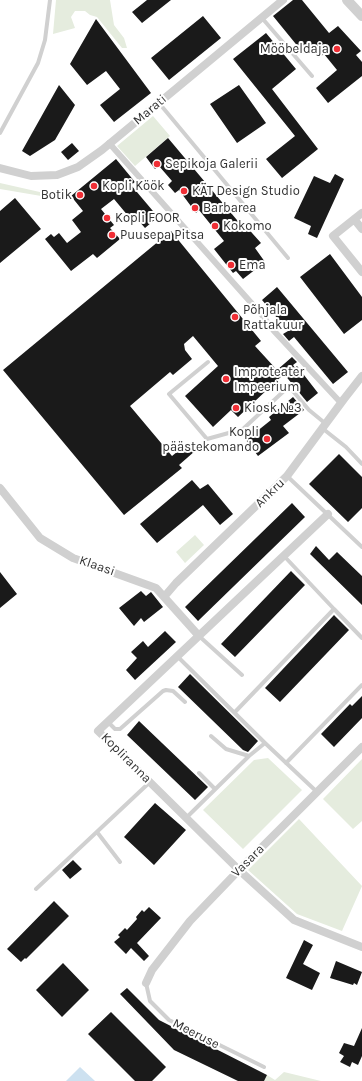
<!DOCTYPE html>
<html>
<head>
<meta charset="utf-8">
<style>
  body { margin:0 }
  canvas { display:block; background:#fff }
</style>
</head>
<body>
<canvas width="362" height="1081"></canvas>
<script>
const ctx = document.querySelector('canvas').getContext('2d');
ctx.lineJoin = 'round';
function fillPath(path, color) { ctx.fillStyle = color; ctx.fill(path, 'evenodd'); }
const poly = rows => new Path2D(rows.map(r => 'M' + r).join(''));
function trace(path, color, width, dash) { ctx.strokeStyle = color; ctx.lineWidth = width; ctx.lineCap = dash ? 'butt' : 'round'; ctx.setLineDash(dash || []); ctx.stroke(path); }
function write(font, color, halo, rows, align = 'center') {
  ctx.font = font + ' Karla,sans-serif'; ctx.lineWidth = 4; ctx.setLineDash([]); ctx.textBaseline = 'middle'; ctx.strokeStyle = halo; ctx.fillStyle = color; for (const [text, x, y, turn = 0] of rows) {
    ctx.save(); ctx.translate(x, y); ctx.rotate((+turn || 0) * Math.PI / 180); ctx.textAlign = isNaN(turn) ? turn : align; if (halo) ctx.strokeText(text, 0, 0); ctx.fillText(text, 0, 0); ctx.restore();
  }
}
const green = poly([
  [56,0,110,0,114,25,124,38,127,48,122,48,97,17,90,15,85,11,75,11,71,17,75,28,53,34],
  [153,116,170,136,135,166,117,146],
  [0,183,53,195,53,198,0,189],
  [195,535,204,545,185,563,176,552],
  [268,758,302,790,243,849,203,810,254,760],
  [362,759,362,821,353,829,323,799],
  [299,819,362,886,342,931,297,914,248,870],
  [284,1072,321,1081,264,1081,267,1075,275,1080]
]);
const water = poly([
  [80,1067,95,1081,66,1081]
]);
const building = poly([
  [147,0,171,0,142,23,132,12],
  [293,0,302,0,329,33,338,26,361,51,356,55,362,62,362,76,328,103,316,88,337,70,324,54,318,58,311,48,304,54,273,16],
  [203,16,221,38,169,80,151,58],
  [96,19,151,93,114,122,100,105,120,89,106,71,87,85,70,64],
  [266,33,296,69,272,89,318,149,282,178,266,159,295,136,233,59],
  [59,85,75,105,55,140,30,156,22,151],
  [239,85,266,123,237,143,210,104],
  [168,138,242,226,244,224,261,243,255,248,265,262,243,279,236,271,233,273,214,249,224,241,199,210,196,213,179,190,175,193,168,185,172,181,159,166,155,169,146,157],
  [72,143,79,151,68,160,61,152],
  [116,159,135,182,131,185,158,217,145,228,138,220,134,223,114,199,101,209,114,225,110,228,120,239,97,258,93,254,71,271,45,239,51,234,54,237,59,233,67,243,81,232,72,220,83,211,71,196],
  [335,174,344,179,317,238,308,234,311,226,294,218,314,176,330,183],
  [15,198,41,229,0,263,0,211],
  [171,231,261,341,255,346,277,370,292,357,297,362,293,365,295,368,297,366,318,393,307,402,284,374,238,417,231,410,213,427,185,396,218,366,193,336,184,344,185,350,192,359,173,375,170,372,130,406,172,456,188,443,195,451,179,465,182,468,124,515,3,370],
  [330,254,362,297,362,320,344,334,300,277],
  [277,287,348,372,333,384,294,337,289,341,283,334,288,331,262,300],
  [293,397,304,410,283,426,289,433,258,456,246,440,271,420,269,417],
  [339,454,362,477,362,508,348,522,309,484],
  [192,480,200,489,208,484,233,514,220,525,203,505,157,543,140,524],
  [292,503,305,517,198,621,185,607],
  [316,546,329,560,337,552,362,576,362,605,310,554],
  [291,571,305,585,235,657,221,644],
  [0,572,17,594,0,608],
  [141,591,146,596,151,592,163,607,144,622,141,618,134,626,119,608],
  [334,615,349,630,280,702,265,688],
  [165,631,176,642,135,680,126,670,137,658,131,652,143,641,148,647],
  [190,674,258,741,248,752,243,750,178,687],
  [362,696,362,718,334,747,321,734,350,704,352,706],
  [139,721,208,787,195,800,127,735],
  [155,803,186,830,154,865,124,837],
  [73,860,82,869,70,879,62,870],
  [54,901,69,916,26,959,25,958,21,962,7,949],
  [149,907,161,918,137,943,149,956,144,961,131,948,126,954,114,942,120,937,118,935,125,928,127,930,137,919,136,917,142,910,144,912],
  [304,940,313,945,303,964,320,973,312,990,286,978],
  [336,961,362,972,357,985,354,983,353,985,330,978],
  [63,963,89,990,62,1017,36,990],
  [127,988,159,1020,267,1075,264,1081,238,1081,174,1050,120,994],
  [111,1012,166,1067,152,1081,135,1081,88,1034],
  [362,1028,362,1056,358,1065,352,1062,350,1067,340,1062,344,1056,339,1053,344,1043,354,1046]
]);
const service = poly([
  [262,18,312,76],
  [159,103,288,258],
  [0,133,38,63,45,40,50,0],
  [208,362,169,394,207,439,243,429,285,390,292,390,309,410,326,424],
  [322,428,346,447,362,464],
  [287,476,362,547],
  [284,556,334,609],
  [199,636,242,675],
  [177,656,265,743],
  [235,712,334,609,362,638],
  [108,722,115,729,120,729,163,691,166,690,173,691,185,702],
  [211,736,226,749,249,756],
  [286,763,362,685],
  [199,773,215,789],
  [186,818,249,756,265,743,317,792],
  [97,832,120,862],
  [36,889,150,782],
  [146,983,150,1001,169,1020,264,1067]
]);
const pedestrian = poly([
  [109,143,262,315,274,331,341,403]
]);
const minor = poly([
  [0,168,31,176,57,175,78,167,102,150,283,0],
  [362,213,333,236,362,272],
  [354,219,362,229],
  [0,488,40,538,73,558,156,588,199,636],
  [328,514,98,731,239,870,294,920,362,947],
  [164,597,176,583,287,476,344,399,362,376],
  [146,983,152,970,190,921,239,870,362,747]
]);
const tertiary = poly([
  [347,0,362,16]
]);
const markers = [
  [337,49,4,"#f02e35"],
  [157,164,4,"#f02e35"],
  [94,186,4,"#f02e35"],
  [184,191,4,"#f02e35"],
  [80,195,4,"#f02e35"],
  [195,208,4,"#f02e35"],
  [107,218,4,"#f02e35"],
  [215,226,4,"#f02e35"],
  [112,235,4,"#f02e35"],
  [231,265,4,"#f02e35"],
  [235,317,4,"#f02e35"],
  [226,379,4,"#f02e35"],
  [236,408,4,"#f02e35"],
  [267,439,4,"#f02e35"]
];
const poiNames = [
  ["Mööbeldaja",329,49,"right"],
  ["Sepikoja Galerii",165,164],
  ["Kopli Köök",102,186],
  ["KÄT Design Studio",192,191],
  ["Botik",72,195,"right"],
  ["Barbarea",203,208],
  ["Kopli FOOR",115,218],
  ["Kokomo",223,226],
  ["Puusepa Pitsa",120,235],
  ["Ema",239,265],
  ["Põhjala",243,310],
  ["Rattakuur",243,325],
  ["Improteater",234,372],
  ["Impeerium",234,387],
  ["Kiosk №3",244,408],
  ["Kopli",259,432,"right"],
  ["päästekomando",259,447,"right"]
];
const streetNames = [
  ["Marati",150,110,-40],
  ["Ankru",270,493,-44],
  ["Klaasi",97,566,19],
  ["Kopliranna",126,758,45],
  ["Vasara",248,861,-45],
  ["Meeruse",196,1034,27]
];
fillPath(green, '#e5ecde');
fillPath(water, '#cde1f0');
fillPath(building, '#1a1a1a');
trace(service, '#d0d0d0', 4);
trace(pedestrian, '#d0d0d0', 6);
trace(minor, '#d0d0d0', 8);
trace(tertiary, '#d0d0d0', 10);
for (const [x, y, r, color] of markers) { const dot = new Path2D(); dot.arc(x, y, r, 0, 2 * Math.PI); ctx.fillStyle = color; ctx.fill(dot); trace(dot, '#fff', 1.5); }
write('13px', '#333', '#fff', poiNames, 'left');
write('13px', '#333', '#fff', streetNames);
</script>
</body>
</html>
